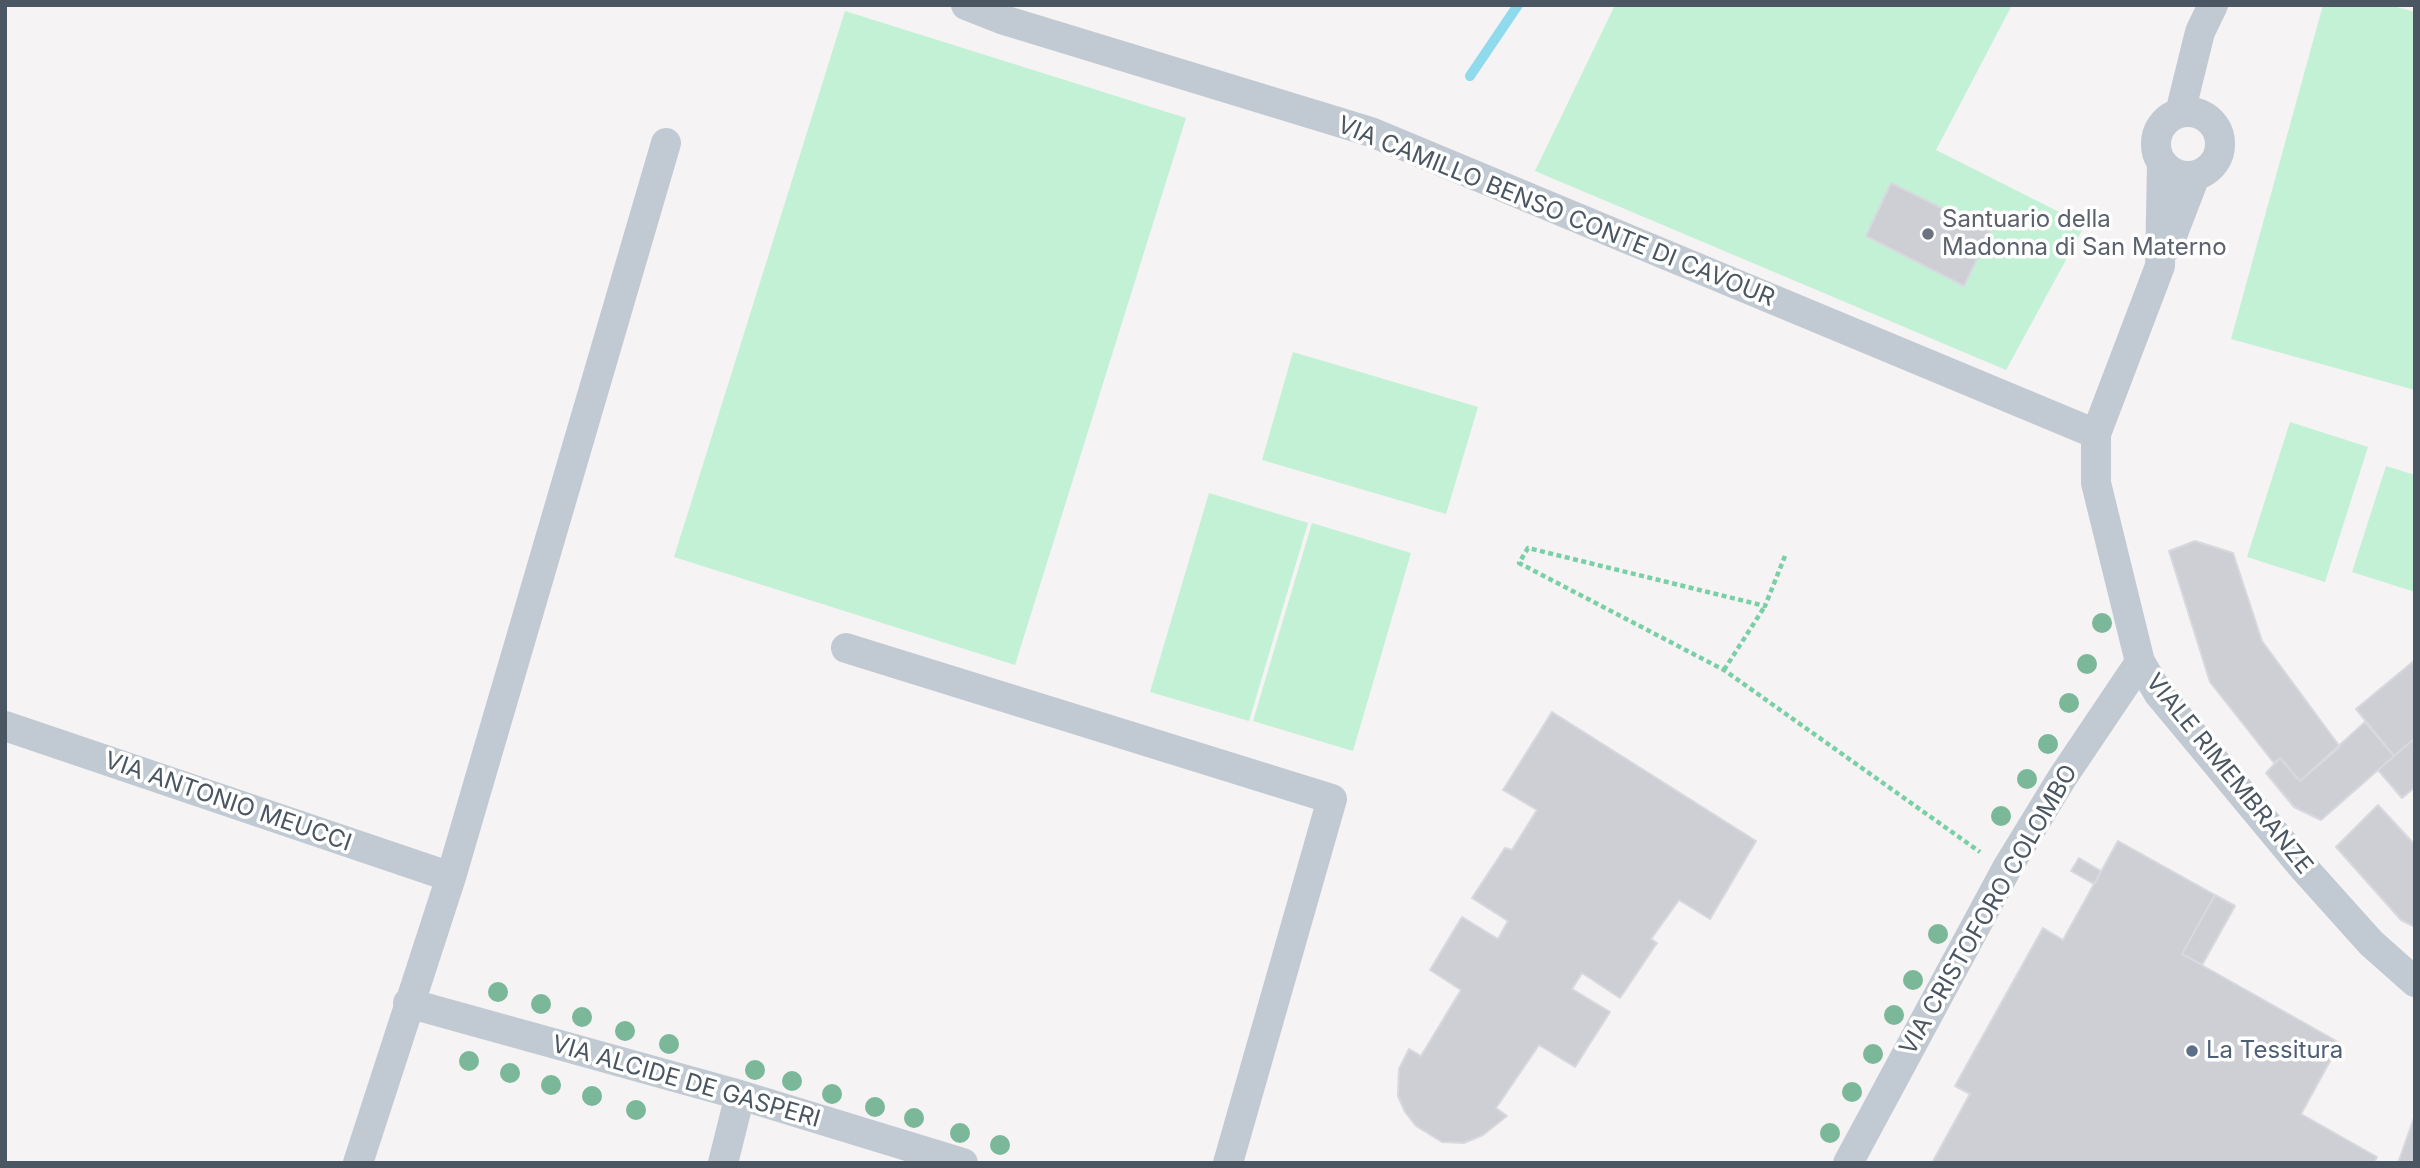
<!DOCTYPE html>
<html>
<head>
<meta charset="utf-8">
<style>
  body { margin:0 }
  #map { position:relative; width:2420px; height:1168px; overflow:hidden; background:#f5f3f3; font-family:Inter,sans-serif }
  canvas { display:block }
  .frame { position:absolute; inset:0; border:7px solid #4a5661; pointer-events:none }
</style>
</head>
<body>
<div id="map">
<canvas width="2420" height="1168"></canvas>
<div class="frame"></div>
</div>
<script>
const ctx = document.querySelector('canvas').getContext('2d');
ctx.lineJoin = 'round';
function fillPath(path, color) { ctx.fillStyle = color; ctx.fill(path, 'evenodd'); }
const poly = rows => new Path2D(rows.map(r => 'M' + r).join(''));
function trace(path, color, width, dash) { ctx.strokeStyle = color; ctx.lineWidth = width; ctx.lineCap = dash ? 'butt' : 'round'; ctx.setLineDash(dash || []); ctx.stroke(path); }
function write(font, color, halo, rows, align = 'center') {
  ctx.font = font + ' Inter,sans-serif'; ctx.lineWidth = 7; ctx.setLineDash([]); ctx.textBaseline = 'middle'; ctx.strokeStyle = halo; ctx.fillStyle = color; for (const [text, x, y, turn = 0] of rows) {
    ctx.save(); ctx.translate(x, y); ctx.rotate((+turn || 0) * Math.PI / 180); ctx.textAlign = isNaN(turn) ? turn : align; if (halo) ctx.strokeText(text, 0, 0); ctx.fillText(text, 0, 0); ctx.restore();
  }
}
const green = poly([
  [1615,5,2012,5,1936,150,2085,225,2006,370,1535,171],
  [2323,5,2389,5,2415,12,2415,390,2231,339],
  [845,11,1186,118,1015,665,674,557],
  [1293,352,1478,407,1446,514,1262,460],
  [2290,422,2368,447,2325,582,2247,557],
  [2386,466,2415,475,2415,592,2352,572],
  [1209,493,1308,523,1249,721,1150,692],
  [1312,523,1411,553,1353,751,1253,721]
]);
const stream = poly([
  [1470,76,1518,5]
]);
const building = poly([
  [1891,183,1990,232,1964,286,1866,236,1891,183],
  [2195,541,2233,553,2262,641,2340,747,2300,781,2280,758,2274,763,2210,682,2169,551,2195,541],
  [2415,660,2415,738,2394,756,2356,709,2415,660],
  [1552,712,1756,841,1710,919,1679,900,1651,939,1657,943,1620,998,1582,973,1572,989,1610,1012,1575,1067,1539,1045,1496,1108,1507,1116,1483,1135,1464,1143,1442,1142,1416,1126,1405,1112,1398,1096,1399,1069,1409,1049,1421,1056,1461,990,1430,970,1462,917,1498,939,1508,921,1472,898,1505,848,1512,850,1537,810,1503,790,1552,712],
  [2365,722,2394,756,2321,820,2294,807,2266,773,2280,758,2300,781,2365,722],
  [2415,738,2415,787,2402,798,2378,770,2415,738],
  [2378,805,2415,845,2415,927,2401,920,2336,847,2378,805],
  [2118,841,2215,895,2182,954,2340,1043,2301,1114,2377,1157,2374,1163,1932,1163,1970,1094,1955,1086,2043,928,2063,940,2118,841],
  [2079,858,2101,871,2094,884,2071,871,2079,858],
  [2215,895,2235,906,2202,965,2182,954,2215,895],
  [2415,1115,2415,1163,2398,1163,2415,1115]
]);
const path = poly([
  [1785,556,1765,606,1528,548,1519,563,1724,670,1980,852],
  [1724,670,1765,606]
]);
const street = poly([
  [966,5,1004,20,1371,132,2096,434],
  '2156 144a32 32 0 1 1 64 0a32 32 0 1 1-64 0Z',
  [2180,113,2200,32,2213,5],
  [2162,164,2160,266,2096,434,2096,483,2140,662,2159,694,2301,865,2371,943,2415,982],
  [2168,246,2195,176],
  [846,648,1332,799,1228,1163],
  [5,726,451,877],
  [408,1003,740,1095,963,1163],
  [358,1163,451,877,666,143],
  [723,1163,740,1095],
  [1848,1163,2007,868,2062,778,2140,662]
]);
const trees = [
  [2102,623],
  [2087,664],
  [2069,703],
  [2048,744],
  [2027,779],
  [2001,816],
  [1938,934],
  [1913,980],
  [498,992],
  [541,1004],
  [1894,1015],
  [582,1017],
  [625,1031],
  [669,1044],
  [1873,1054],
  [469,1061],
  [755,1070],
  [510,1073],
  [792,1081],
  [551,1085],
  [1852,1092],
  [832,1094],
  [592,1096],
  [875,1107],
  [636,1110],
  [914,1118],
  [960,1133],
  [1830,1133],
  [1000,1145]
];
const markers = [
  [1928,234,7,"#6b7280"],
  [2192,1051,7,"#5c6f8a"]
];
const streetNames = [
  ["VIA CAMILLO BENSO CONTE DI CAVOUR",1556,212,22],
  ["VIALE RIMEMBRANZE",2229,774,51],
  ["VIA ANTONIO MEUCCI",228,802,19],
  ["VIA CRISTOFORO COLOMBO",1989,910,-60],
  ["VIA ALCIDE DE GASPERI",686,1082,16]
];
const worshipNames = [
  ["Santuario della",1942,220],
  ["Madonna di San Materno",1942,248]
];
const serviceNames = [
  ["La Tessitura",2206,1051]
];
fillPath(green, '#c3f1d5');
trace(stream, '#90daee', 10);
fillPath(building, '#cdcfd5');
trace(building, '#d7d9de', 2);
trace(path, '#7ad0a6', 4.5, [5, 3.5]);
trace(street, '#c1cad2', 30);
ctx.fillStyle = '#7bb799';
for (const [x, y] of trees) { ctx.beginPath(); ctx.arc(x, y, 10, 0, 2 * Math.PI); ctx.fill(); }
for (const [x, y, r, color] of markers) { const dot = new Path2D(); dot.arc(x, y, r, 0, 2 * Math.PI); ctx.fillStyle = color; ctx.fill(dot); trace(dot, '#fff', 2.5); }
write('24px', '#4a5661', '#fff', streetNames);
write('24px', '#5b616d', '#fff', worshipNames, 'left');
write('24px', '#4e5e75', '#fff', serviceNames, 'left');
</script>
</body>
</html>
